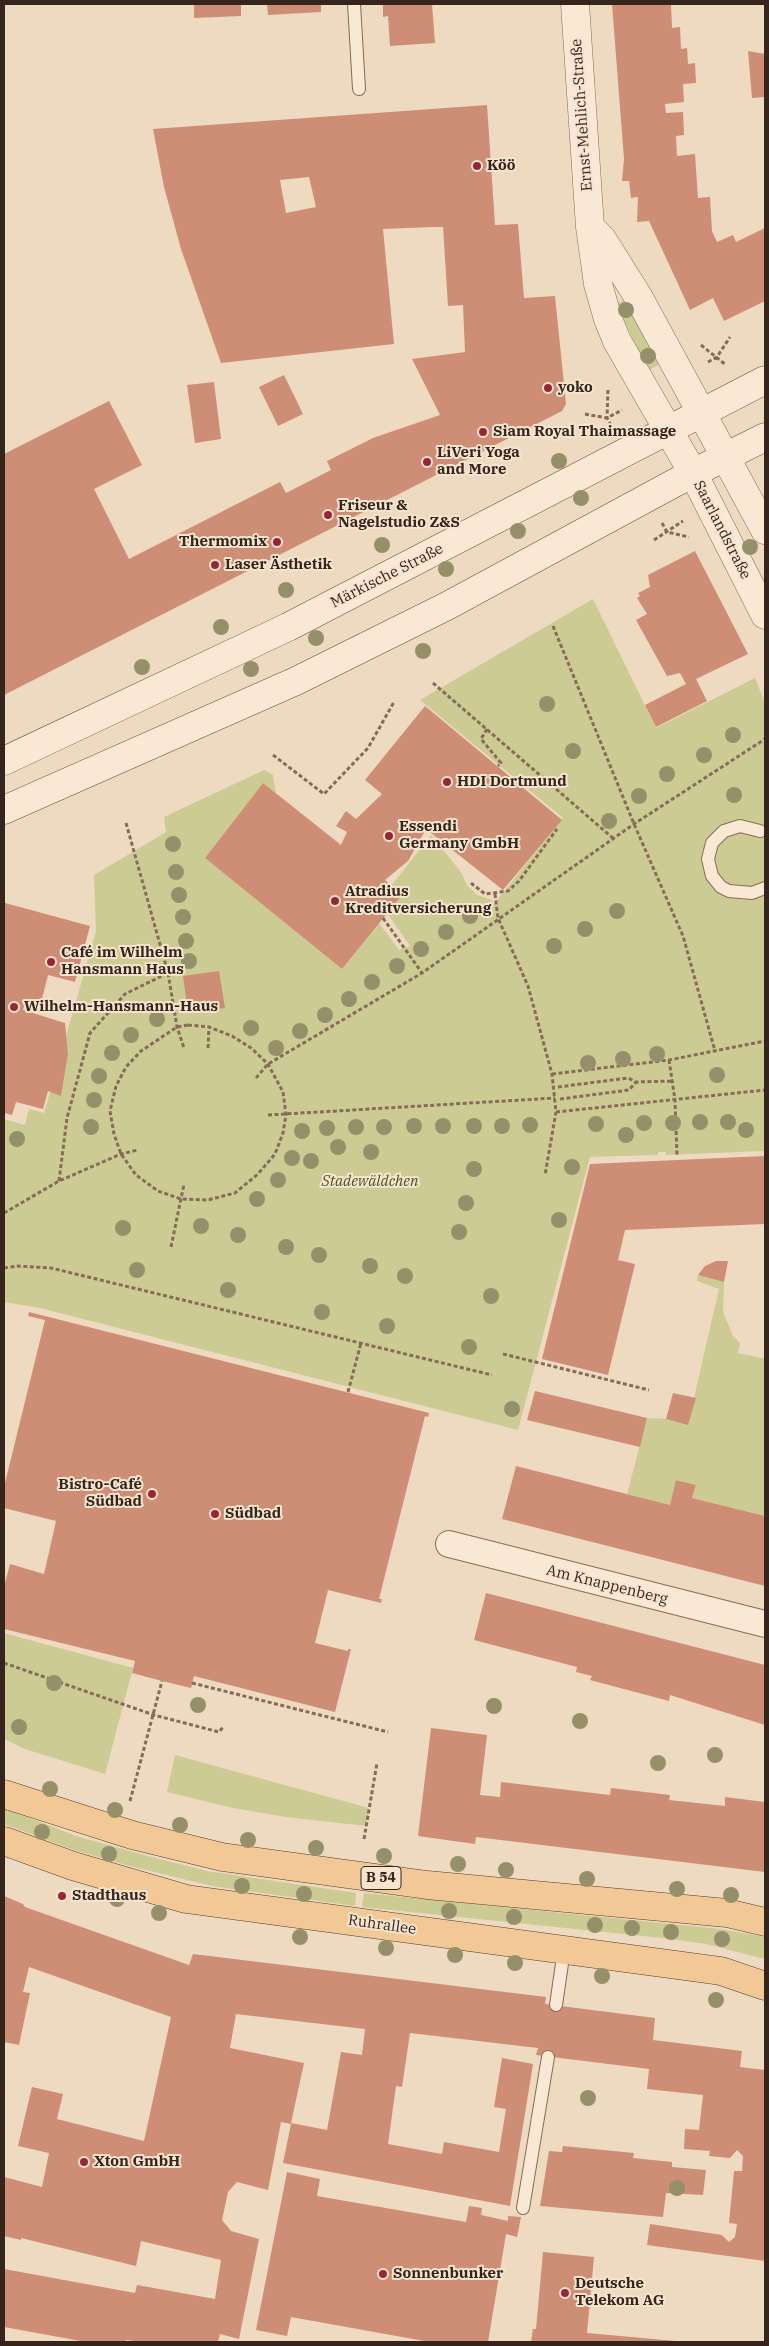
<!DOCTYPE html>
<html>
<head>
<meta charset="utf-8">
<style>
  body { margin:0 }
  #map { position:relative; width:769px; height:2346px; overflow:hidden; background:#eedac0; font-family:"IBM Plex Serif",serif }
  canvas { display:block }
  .frame { position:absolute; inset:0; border:5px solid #36251c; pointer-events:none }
</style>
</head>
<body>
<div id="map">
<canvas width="769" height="2346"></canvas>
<div class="frame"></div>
</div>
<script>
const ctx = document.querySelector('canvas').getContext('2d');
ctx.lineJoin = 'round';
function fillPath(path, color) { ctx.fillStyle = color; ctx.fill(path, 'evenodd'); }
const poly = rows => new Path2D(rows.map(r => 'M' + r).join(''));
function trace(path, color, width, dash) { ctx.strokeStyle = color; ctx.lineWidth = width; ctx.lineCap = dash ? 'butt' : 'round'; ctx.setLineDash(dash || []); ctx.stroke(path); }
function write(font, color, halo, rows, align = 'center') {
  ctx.font = font + ' "IBM Plex Serif",serif'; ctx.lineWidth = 4; ctx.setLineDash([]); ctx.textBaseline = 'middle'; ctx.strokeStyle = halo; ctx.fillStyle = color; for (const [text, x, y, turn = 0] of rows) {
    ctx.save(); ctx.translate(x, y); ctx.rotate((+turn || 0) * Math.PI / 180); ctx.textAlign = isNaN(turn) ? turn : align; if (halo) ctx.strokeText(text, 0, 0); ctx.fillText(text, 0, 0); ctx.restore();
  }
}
const green = poly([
  [624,300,662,363,647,371,617,304],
  [593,599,656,728,755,678,765,703,765,1151,666,1155,666,1152,658,1152,658,1155,590,1157,518,1430,40,1308,4,1302,4,1119,25,1125,29,1109,44,1113,96,931,94,875,166,832,164,817,264,770,273,775,276,793,263,783,205,858,342,969,379,923,399,950,410,946,387,913,402,895,391,886,431,835,461,872,467,885,477,895,492,900,493,905,563,818,420,700],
  [698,1275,724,1282,723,1312,733,1336,740,1343,738,1353,765,1359,765,1516,692,1498,696,1485,677,1480,670,1505,627,1494,647,1418,666,1419,688,1424,719,1289,697,1281],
  [4,1633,133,1668,105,1774,25,1749,4,1739],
  [175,1755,369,1808,366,1826,286,1817,233,1808,167,1792],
  [4,1808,76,1836,148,1856,207,1871,356,1893,355,1906,212,1886,130,1866,77,1851,4,1824],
  [364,1893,721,1929,765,1937,765,1959,706,1944,672,1939,362,1907]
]);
const building = poly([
  [194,4,241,4,241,16,194,18],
  [267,4,321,4,321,12,268,15],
  [383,4,432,4,435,43,390,46,388,16,383,17],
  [612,4,671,4,672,28,680,27,681,49,687,48,688,64,695,63,696,83,683,84,684,102,665,104,666,113,683,112,684,135,676,136,677,156,695,154,698,198,710,197,712,231,717,242,733,235,736,242,765,228,765,301,724,321,713,298,690,310,649,221,637,222,638,197,631,198,629,181,622,181,624,159],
  [748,51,765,54,765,97,752,98],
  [487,105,495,225,518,224,524,298,555,296,566,404,562,411,4,695,4,454,109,401,142,465,94,489,129,559,280,482,286,493,331,470,327,461,373,438,440,415,412,359,465,352,463,305,448,306,443,227,432,227,383,229,394,344,221,363,181,249,164,187,153,129],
  [309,177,316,207,286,213,280,180],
  [284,375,303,414,278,426,259,387],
  [214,382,221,439,195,443,187,385],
  [695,551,748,654,696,679,707,701,656,727,645,705,686,684,680,673,667,676,636,620,647,614,637,598,640,596,638,593,650,587,648,575],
  [425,706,562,820,503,890,426,829,408,861,385,880,402,895,342,969,205,858,263,783,341,845,347,832,336,826,346,811,356,819,382,794,365,780],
  [5,903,90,926,75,982,48,975,41,1003,26,1000,23,1010,65,1023,68,1054,61,1096,48,1091,43,1109,16,1102,12,1115,4,1113],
  [219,971,225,1008,188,1013,183,976],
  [765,1156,765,1224,625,1230,618,1260,635,1264,608,1375,542,1359,590,1164],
  [716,1261,728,1261,724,1282,698,1275,705,1266],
  [29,1312,429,1413,428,1417,425,1416,379,1599,382,1599,381,1603,328,1590,315,1643,348,1651,348,1649,351,1649,335,1712,194,1676,191,1688,162,1681,132,1673,135,1661,4,1629,4,1587,10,1564,44,1574,56,1521,4,1508,4,1487,45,1320,28,1316],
  [535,1391,647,1418,640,1447,527,1420],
  [673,1393,696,1398,688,1425,666,1419],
  [516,1466,670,1505,676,1480,696,1485,692,1498,765,1516,765,1586,502,1519],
  [486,1593,765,1665,765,1725,670,1695,669,1701,590,1680,592,1676,576,1672,577,1667,474,1640],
  [431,1728,487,1735,480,1795,500,1797,501,1782,610,1795,611,1788,670,1795,669,1800,725,1806,725,1797,765,1802,765,1872,476,1837,475,1844,418,1836],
  [4,1896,23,1904,25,1907,189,1965,193,1954,546,1997,545,2004,655,2018,653,2040,742,2051,740,2067,765,2070,765,2261,647,2245,650,2224,722,2235,729,2242,735,2237,737,2224,729,2223,734,2171,742,2171,743,2156,737,2150,730,2158,709,2156,710,2151,684,2149,685,2129,699,2130,703,2095,647,2089,649,2069,536,2055,538,2048,410,2033,402,2087,396,2086,388,2144,442,2154,444,2142,499,2152,506,2109,494,2107,502,2058,533,2064,510,2206,283,2163,291,2124,281,2122,268,2190,237,2182,228,2192,222,2220,231,2231,259,2239,239,2339,220,2334,218,2342,141,2342,126,2340,126,2342,86,2342,4,2327,4,2269,135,2293,137,2285,215,2299,221,2260,141,2241,136,2266,21,2238,21,2240,4,2236,4,2177,42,2187,49,2153,18,2146,32,2087,63,2094,57,2119,144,2141,171,2017,29,1967,23,1992,30,1993,19,2045,4,2042],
  [236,2014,365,2029,362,2055,341,2052,327,2130,291,2123,304,2063,230,2048],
  [563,2146,634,2153,633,2158,672,2162,672,2167,706,2170,703,2195,666,2193,663,2217,540,2206,549,2151,562,2152],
  [287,2172,320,2179,317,2196,466,2222,469,2206,482,2208,481,2215,508,2221,508,2216,521,2217,517,2237,506,2234,488,2342,430,2342,291,2317,287,2336,256,2330],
  [543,2252,594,2257,587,2333,687,2342,531,2342,533,2329,536,2329]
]);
const path = poly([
  [701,345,726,365],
  [708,362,717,357,730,337],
  [608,390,607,418,611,425],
  [585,414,607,418,622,410],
  [662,523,667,532,689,537],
  [654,540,683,521],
  [553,626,634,824,683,936,715,1051],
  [433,683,614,839],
  [487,729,481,739,501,763,498,766],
  [273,755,324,794,368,748,394,702],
  [126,823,168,973,177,1027,184,1048],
  [471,883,485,894,508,891,519,881,557,829],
  [495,894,498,918,528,986,552,1074,556,1112,545,1175],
  [383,918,422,973],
  [188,1025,209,1027,232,1036,251,1048,268,1064,283,1092,286,1115,283,1133,275,1154,258,1174,235,1193,208,1200,181,1199,158,1191,136,1175,121,1154,114,1134,110,1111,116,1086,126,1067,141,1051,177,1027,188,1025],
  [208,1048,209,1027],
  [669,1060,675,1100,677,1156],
  [552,1074,669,1060,765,1041],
  [256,1078,268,1064,422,973,634,824,765,739],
  [558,1087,628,1078,636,1082,672,1081],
  [560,1099,629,1090,636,1082],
  [556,1112,765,1090],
  [268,1115,555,1098],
  [59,1181,67,1118,90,1033,125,994,168,973],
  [4,1213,59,1181,121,1154,138,1150],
  [171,1247,184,1184],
  [4,1268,17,1266,51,1268,492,1375],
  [503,1354,649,1390],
  [348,1392,361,1343],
  [4,1663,154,1715,219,1732,224,1726],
  [192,1683,388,1732],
  [130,1801,162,1681],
  [364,1839,377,1763]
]);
const service = poly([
  [354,4,359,89],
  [760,831,740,826,724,831,712,843,708,859,712,876,721,887,729,891,752,893,765,888],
  [556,2005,564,1950],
  [523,2208,548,2057]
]);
const minor = poly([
  [449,1544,765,1624]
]);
const tertiary = poly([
  [575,4,590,227,598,284,608,319,617,341,693,473,765,615],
  [590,227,602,239,639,298,765,530]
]);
const secondary = poly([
  [4,761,288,627,765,380],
  [4,810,296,681,447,606,693,473,765,437]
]);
const primary = poly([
  [4,1794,132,1835,222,1857,427,1885,727,1913,765,1922],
  [4,1841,73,1866,186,1899,721,1971,765,1986]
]);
const trees = [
  [626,310],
  [648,356],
  [559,461],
  [581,498],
  [518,531],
  [382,545],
  [750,547],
  [446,569],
  [286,590],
  [221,627],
  [316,638],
  [423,651],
  [142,667],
  [251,669],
  [547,704],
  [733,735],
  [573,751],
  [704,755],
  [667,774],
  [734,795],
  [639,796],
  [609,821],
  [173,844],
  [176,872],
  [179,895],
  [617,911],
  [470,916],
  [183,917],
  [585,929],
  [446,932],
  [186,941],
  [554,946],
  [421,949],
  [189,961],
  [397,966],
  [372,982],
  [349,999],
  [325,1015],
  [157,1019],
  [251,1028],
  [300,1031],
  [131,1035],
  [276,1048],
  [112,1053],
  [657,1054],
  [623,1059],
  [588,1063],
  [717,1075],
  [99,1076],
  [94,1100],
  [700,1122],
  [728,1122],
  [644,1123],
  [673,1123],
  [596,1124],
  [530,1125],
  [414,1126],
  [443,1126],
  [474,1126],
  [502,1126],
  [91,1127],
  [356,1127],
  [384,1127],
  [327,1128],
  [746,1130],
  [302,1131],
  [626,1135],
  [17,1139],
  [338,1147],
  [371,1152],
  [292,1158],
  [311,1161],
  [572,1167],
  [474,1169],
  [278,1180],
  [257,1199],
  [466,1203],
  [559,1220],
  [201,1226],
  [123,1228],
  [459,1232],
  [238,1235],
  [286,1247],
  [319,1255],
  [370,1266],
  [137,1270],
  [405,1276],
  [228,1290],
  [491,1296],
  [322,1312],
  [387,1326],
  [469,1347],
  [512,1409],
  [54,1683],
  [198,1705],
  [494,1706],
  [580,1721],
  [19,1727],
  [715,1755],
  [658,1763],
  [50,1789],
  [115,1810],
  [180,1825],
  [42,1832],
  [248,1840],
  [316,1848],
  [109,1854],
  [384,1856],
  [458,1864],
  [506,1870],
  [587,1879],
  [242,1886],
  [677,1889],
  [304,1894],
  [731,1895],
  [117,1899],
  [449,1911],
  [159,1913],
  [514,1917],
  [595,1925],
  [632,1928],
  [671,1932],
  [300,1937],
  [722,1939],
  [386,1948],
  [455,1955],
  [515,1963],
  [602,1976],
  [716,2000],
  [588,2098],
  [677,2188]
];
const markers = [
  [477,166,5,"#962737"],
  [548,388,5,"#962737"],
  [483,432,5,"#962737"],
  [427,462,5,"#962737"],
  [328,515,5,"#962737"],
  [277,542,5,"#962737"],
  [215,565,5,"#962737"],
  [447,782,5,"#962737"],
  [389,836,5,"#962737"],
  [335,901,5,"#962737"],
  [51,962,5,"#962737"],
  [14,1007,5,"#962737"],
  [152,1494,5,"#962737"],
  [215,1514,5,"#962737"],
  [62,1896,5,"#962737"],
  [84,2162,5,"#962737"],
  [383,2274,5,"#962737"],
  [565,2293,5,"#962737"]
];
const shields = [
  [381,1878,40]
];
const shieldNames = [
  ["B 54",381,1878]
];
const streetNames = [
  ["Ernst-Mehlich-Straße",582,115,-94],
  ["Saarlandstraße",722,530,63],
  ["Märkische Straße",387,576,-27],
  ["Am Knappenberg",607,1585,14],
  ["Ruhrallee",382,1925,8]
];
const poiNames = [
  ["Köö",487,166],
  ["yoko",558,388],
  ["Siam Royal Thaimassage",493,432],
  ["LiVeri Yoga",437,453],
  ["and More",437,470],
  ["Friseur &",338,506],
  ["Nagelstudio Z&S",338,523],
  ["Thermomix",267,542,"right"],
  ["Laser Ästhetik",225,565],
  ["HDI Dortmund",457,782],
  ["Essendi",399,827],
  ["Germany GmbH",399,844],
  ["Atradius",345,892],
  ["Kreditversicherung",345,909],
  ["Café im Wilhelm",61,953],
  ["Hansmann Haus",61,970],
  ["Wilhelm-Hansmann-Haus",24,1007],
  ["Bistro-Café",142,1485,"right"],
  ["Südbad",142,1502,"right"],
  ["Südbad",225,1514],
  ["Stadthaus",72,1896],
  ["Xton GmbH",94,2162],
  ["Sonnenbunker",393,2274],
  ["Deutsche",575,2284],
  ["Telekom AG",575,2301]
];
const parkNames = [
  ["Stadewäldchen",370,1182]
];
fillPath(green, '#cccb94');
fillPath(building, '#cd8e75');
trace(service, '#876b58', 14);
trace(minor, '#876b58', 28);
trace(tertiary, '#876b58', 29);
trace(secondary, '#694c3b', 29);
trace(primary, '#543a2c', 29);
trace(path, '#876b58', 3, [4, 2.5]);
trace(service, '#f9e8d3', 12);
trace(minor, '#f9e8d3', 26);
trace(tertiary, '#f9e8d3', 28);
trace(secondary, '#f9e8d3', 28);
trace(primary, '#f2c996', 28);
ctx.fillStyle = '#95906a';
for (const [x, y] of trees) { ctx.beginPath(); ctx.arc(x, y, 8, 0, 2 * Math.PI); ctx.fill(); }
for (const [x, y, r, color] of markers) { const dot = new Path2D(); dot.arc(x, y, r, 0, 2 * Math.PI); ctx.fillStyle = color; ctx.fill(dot); trace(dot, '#f5e5cf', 2); }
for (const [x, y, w] of shields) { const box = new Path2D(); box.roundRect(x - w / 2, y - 11.5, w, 23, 4); ctx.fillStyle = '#f5e5cf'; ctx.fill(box); trace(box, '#36251c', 1); }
write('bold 14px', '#36251c', null, shieldNames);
write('15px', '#36251c', '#f5e5cf', streetNames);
write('bold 15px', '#36251c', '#f5e5cf', poiNames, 'left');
write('italic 15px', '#4d5323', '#f5e5cf', parkNames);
</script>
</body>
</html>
